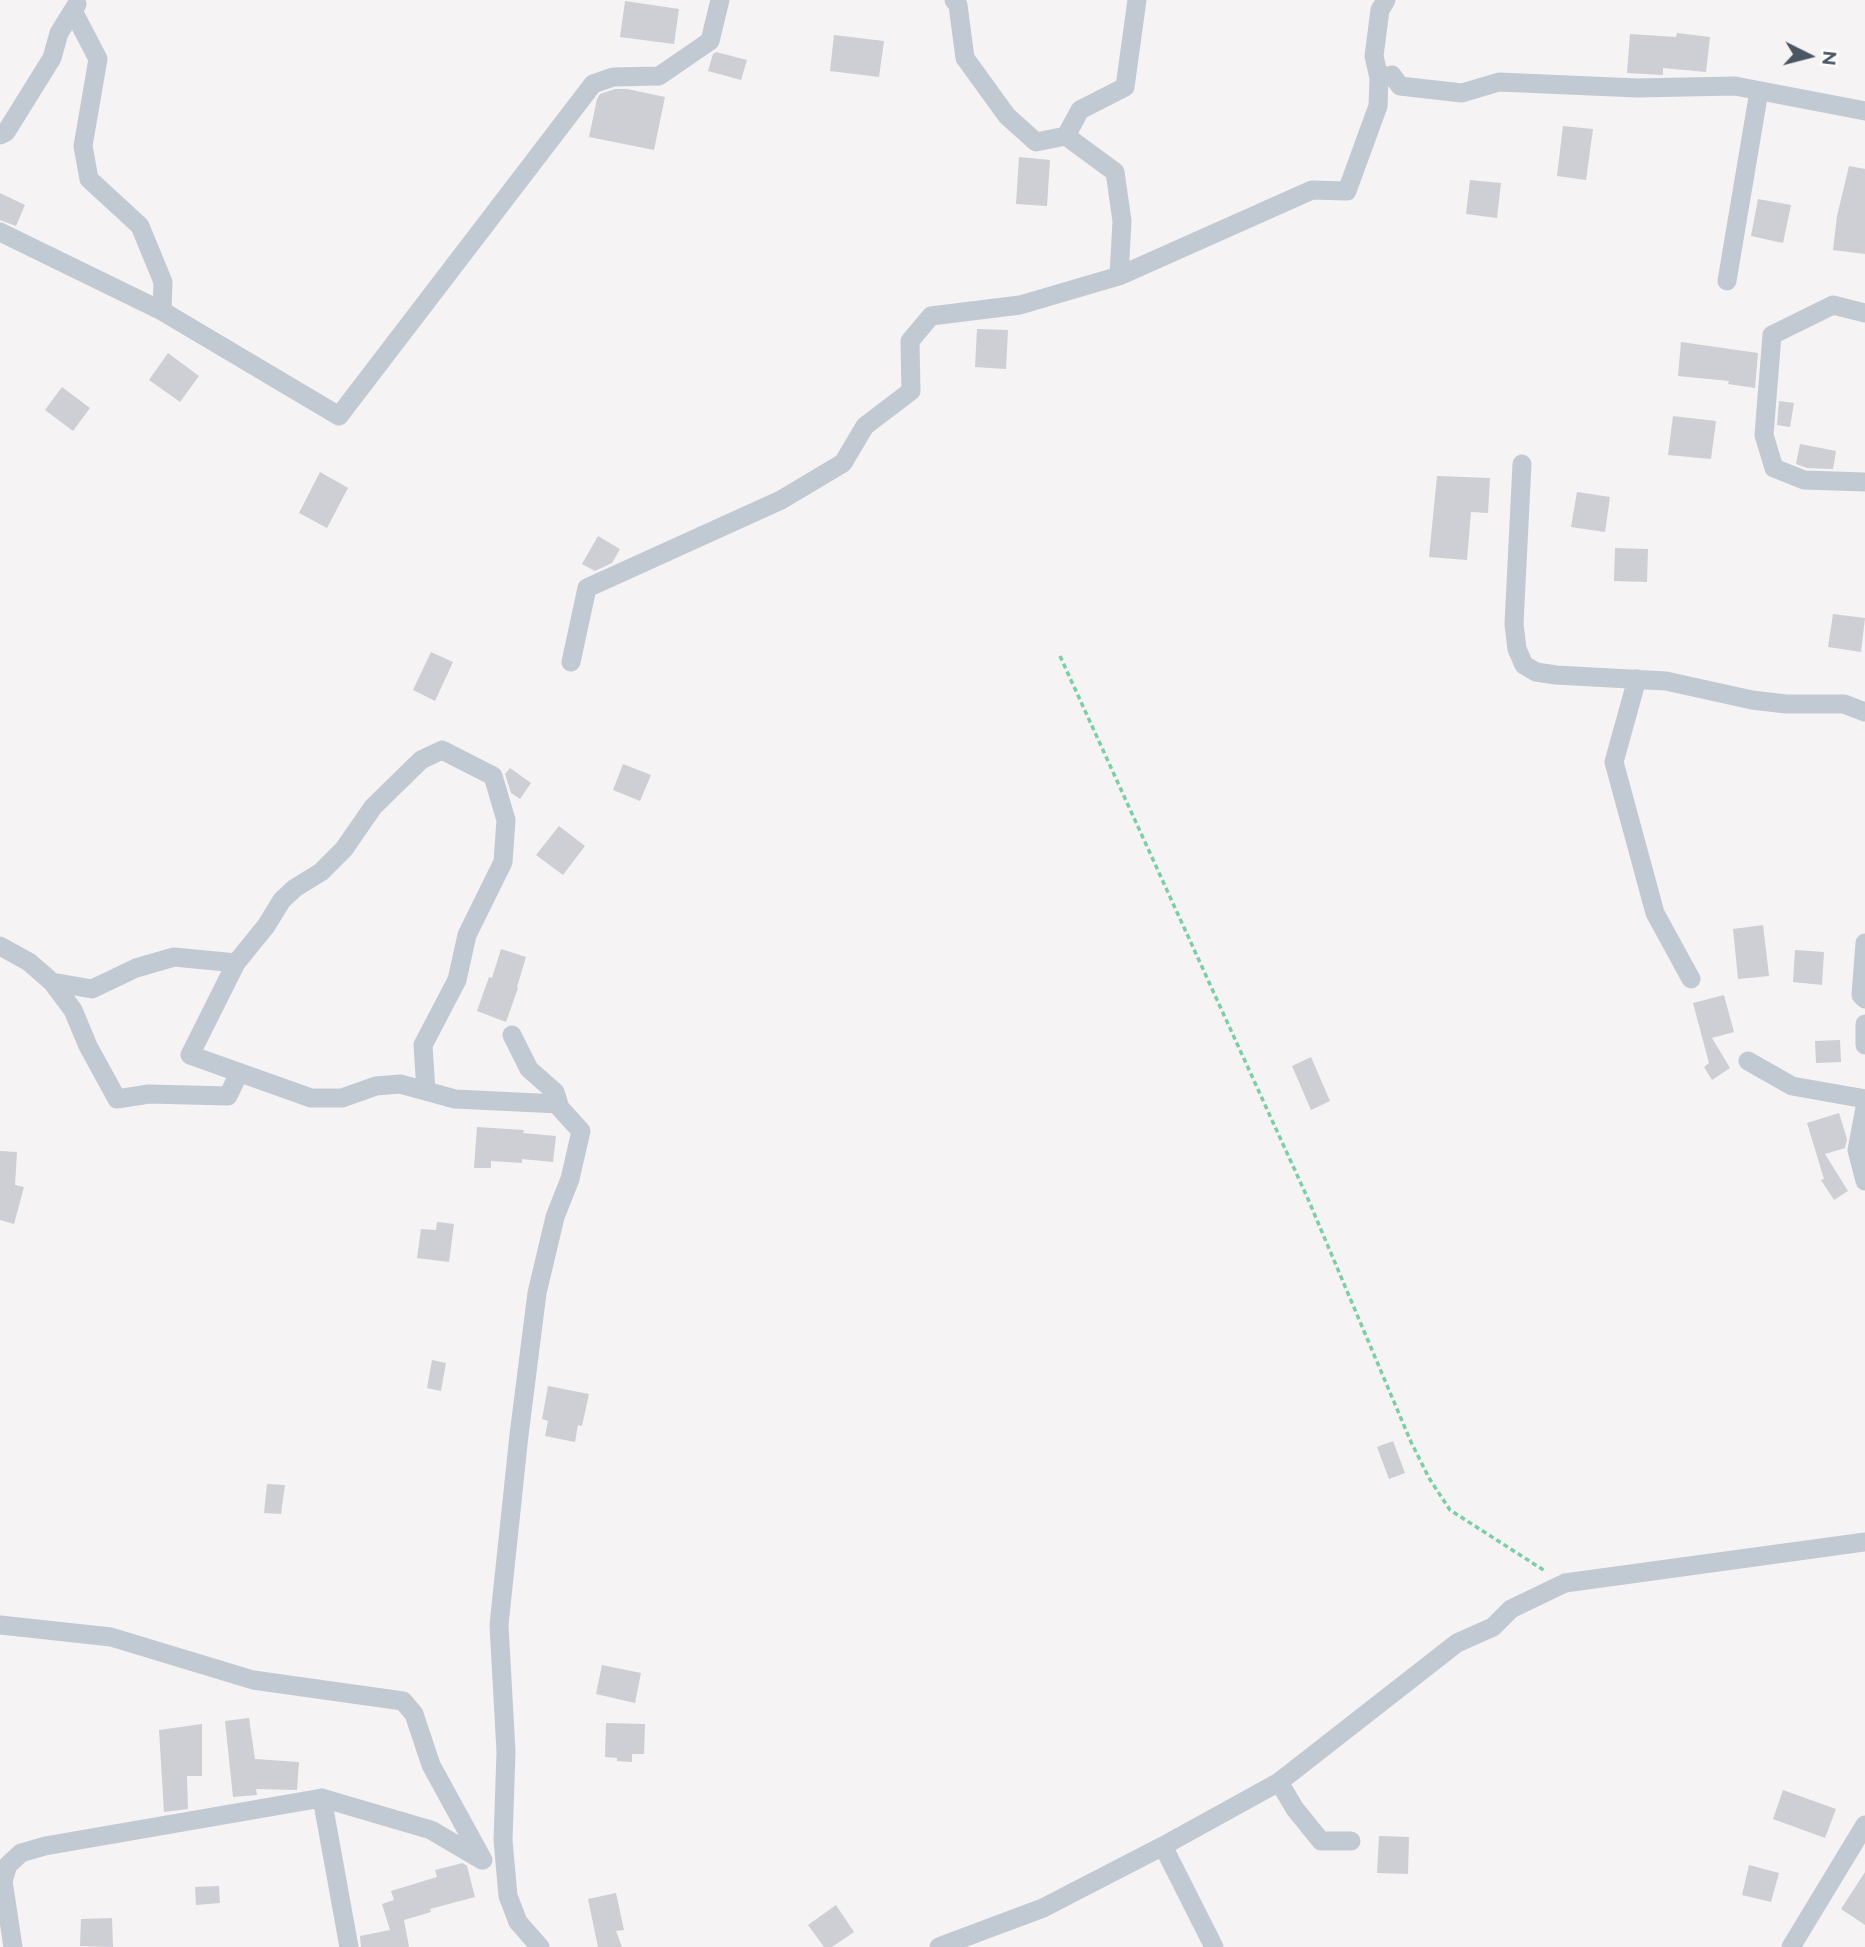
<!DOCTYPE html>
<html>
<head>
<meta charset="utf-8">
<style>
  body { margin:0 }
  #map { position:relative; width:1865px; height:1947px; overflow:hidden; background:#f5f3f3; font-family:Raleway,sans-serif }
  canvas { display:block }
  .north { position:absolute; left:1774px; top:21px; width:70px; height:70px; -webkit-text-stroke:5px #fff; paint-order:stroke; rotate:96deg; font-size:19px; font-weight:700; line-height:28px; text-align:center; color:#4a5661 }
  .north::after { content:''; display:block; margin:auto; width:24px; height:32px; background:#4a5661; clip-path:polygon(50% 0,100% 100%,50% 72%,0 100%) }
</style>
</head>
<body>
<div id="map">
<canvas width="1865" height="1947"></canvas>
<div class="north">N</div>
</div>
<script>
const ctx = document.querySelector('canvas').getContext('2d');
ctx.lineJoin = 'round';
function fillPath(path, color) { ctx.fillStyle = color; ctx.fill(path, 'evenodd'); }
const poly = rows => new Path2D(rows.map(r => 'M' + r).join(''));
function trace(path, color, width, dash) { ctx.strokeStyle = color; ctx.lineWidth = width; ctx.lineCap = dash ? 'butt' : 'round'; ctx.setLineDash(dash || []); ctx.stroke(path); }
const building = poly([
  [625,1,679,9,674,44,620,37],
  [1677,33,1710,37,1706,72,1663,68,1663,75,1627,73,1630,34,1676,37],
  [834,35,884,41,879,77,830,71],
  [716,52,747,60,741,80,708,71,713,54],
  [615,89,627,89,665,97,654,150,589,137,597,99,600,94],
  [1563,126,1593,129,1586,180,1557,176],
  [1019,157,1050,160,1047,206,1016,204],
  [1849,166,1865,169,1865,254,1833,250,1837,216],
  [1470,180,1501,183,1497,218,1466,214],
  [0,193,25,205,16,226,0,220],
  [1758,199,1791,205,1783,243,1751,236],
  [977,329,1008,330,1006,369,975,367],
  [1681,342,1758,353,1755,388,1728,384,1729,381,1678,376],
  [168,353,199,376,180,402,149,380],
  [62,387,90,408,73,431,45,410],
  [1779,401,1794,403,1790,427,1777,425],
  [1673,416,1716,421,1711,459,1668,455],
  [1800,444,1836,451,1833,469,1807,468,1796,464],
  [320,472,348,488,327,528,299,513],
  [1437,476,1490,478,1488,513,1471,512,1467,560,1429,557],
  [1577,492,1610,497,1605,532,1571,527],
  [598,536,620,549,612,563,595,571,582,564],
  [1615,548,1648,549,1647,582,1614,581],
  [1833,614,1865,618,1861,652,1828,647],
  [431,652,453,662,435,701,413,690],
  [623,764,651,775,640,801,613,790],
  [510,768,531,783,520,799,511,793,505,774],
  [559,826,585,846,563,875,536,855],
  [1763,925,1769,976,1738,979,1733,929],
  [501,949,526,957,517,987,518,988,506,1022,477,1011,489,977,492,978],
  [1795,950,1824,952,1822,985,1793,982],
  [1724,995,1734,1032,1712,1038,1730,1068,1712,1080,1704,1067,1709,1063,1693,1003],
  [1840,1040,1841,1062,1816,1063,1815,1041],
  [1311,1057,1330,1101,1311,1110,1292,1066],
  [1839,1113,1847,1139,1845,1148,1825,1154,1848,1191,1834,1200,1821,1180,1824,1179,1807,1123],
  [477,1127,524,1130,523,1133,556,1136,553,1162,522,1159,522,1163,491,1161,491,1168,474,1168],
  [0,1151,17,1152,15,1185,24,1187,14,1224,0,1220],
  [437,1222,454,1224,449,1262,417,1258,421,1229,436,1230],
  [432,1360,446,1363,441,1391,427,1388],
  [548,1386,589,1394,582,1426,578,1425,575,1442,545,1436,548,1421,542,1419],
  [1393,1441,1405,1473,1389,1479,1377,1447],
  [267,1484,285,1485,281,1514,264,1513],
  [602,1665,641,1673,635,1703,596,1694],
  [249,1718,255,1759,299,1762,297,1790,256,1789,257,1795,233,1797,225,1721],
  [606,1723,645,1724,644,1754,632,1754,632,1762,617,1761,617,1758,605,1757],
  [202,1724,202,1776,187,1776,188,1809,164,1812,159,1730],
  [1783,1790,1836,1809,1825,1838,1773,1819],
  [1379,1836,1409,1837,1408,1874,1377,1873],
  [463,1863,467,1866,475,1897,430,1909,431,1912,404,1920,409,1947,361,1947,360,1936,390,1930,382,1904,394,1900,391,1891,437,1877,435,1870],
  [1749,1865,1779,1873,1771,1902,1742,1895],
  [1865,1872,1865,1925,1841,1909],
  [219,1886,220,1903,196,1905,195,1887],
  [616,1893,624,1930,616,1931,622,1947,598,1947,588,1899],
  [836,1905,854,1932,832,1947,824,1947,808,1925],
  [112,1918,113,1947,80,1946,81,1919]
]);
const path = poly([
  [1060,656,1308,1199,1411,1442,1429,1478,1450,1510,1545,1571]
]);
const minor = poly([
  [954,0,958,5,965,58,1007,116,1036,142,1066,136,1080,110,1125,87,1137,0],
  [1386,0,1380,10,1374,56,1379,78,1392,75,1400,86,1462,93,1499,82,1637,88,1735,86,1865,111],
  [73,11,98,59,83,146,89,179,140,226,163,282,162,311],
  [0,135,6,132,52,58,59,33,77,4],
  [1066,136,1115,172,1122,221,1119,276],
  [0,232,162,311,339,416,593,84,613,77,659,76,710,41,720,0],
  [1727,281,1759,91],
  [1865,313,1833,305,1772,335,1764,435,1774,468,1804,480,1865,482],
  [1522,464,1514,624,1517,649,1524,665,1536,672,1556,675,1666,681,1752,700,1786,704,1844,704,1865,712],
  [571,662,587,588,781,500,843,463,865,426,911,391,910,341,931,316,1020,305,1119,276,1312,190,1347,191,1378,106,1379,78],
  [1637,679,1614,762,1655,913,1691,979],
  [1865,943,1861,995,1865,999],
  [0,946,29,962,52,982],
  [236,963,174,957,136,968,92,989,52,982,73,1010,88,1046,117,1099,149,1094,228,1096,239,1073],
  [1865,1024,1865,1045],
  [512,1035,529,1069,555,1092,560,1108,581,1131,570,1179,555,1217,537,1293,519,1435,499,1625,506,1752,503,1840,508,1896,518,1922,540,1947],
  [1748,1061,1792,1086,1865,1099],
  [426,1091,423,1045,457,980,467,935,503,862,506,820,493,776,442,750,421,760,373,807,344,849,321,872,295,888,282,900,266,926,236,963,190,1055,311,1098,342,1098,376,1086,400,1084,455,1099,559,1104],
  [1865,1108,1857,1150,1865,1181],
  [0,1625,111,1637,253,1680,403,1701,414,1714,431,1765,483,1860],
  [1279,1782,1295,1809,1321,1841,1351,1841],
  [322,1798,431,1830,482,1860],
  [1163,1846,1214,1947],
  [13,1947,3,1881,8,1865,21,1853,45,1846,322,1798,349,1947],
  [939,1947,1043,1908,1163,1846,1279,1782,1457,1643,1493,1627,1511,1609,1565,1583,1865,1542],
  [1791,1947,1865,1825]
]);
fillPath(building, '#cdcfd5');
trace(path, '#7ad0a6', 3.5, [5, 3.5]);
trace(minor, '#c1cad2', 19);
</script>
</body>
</html>
